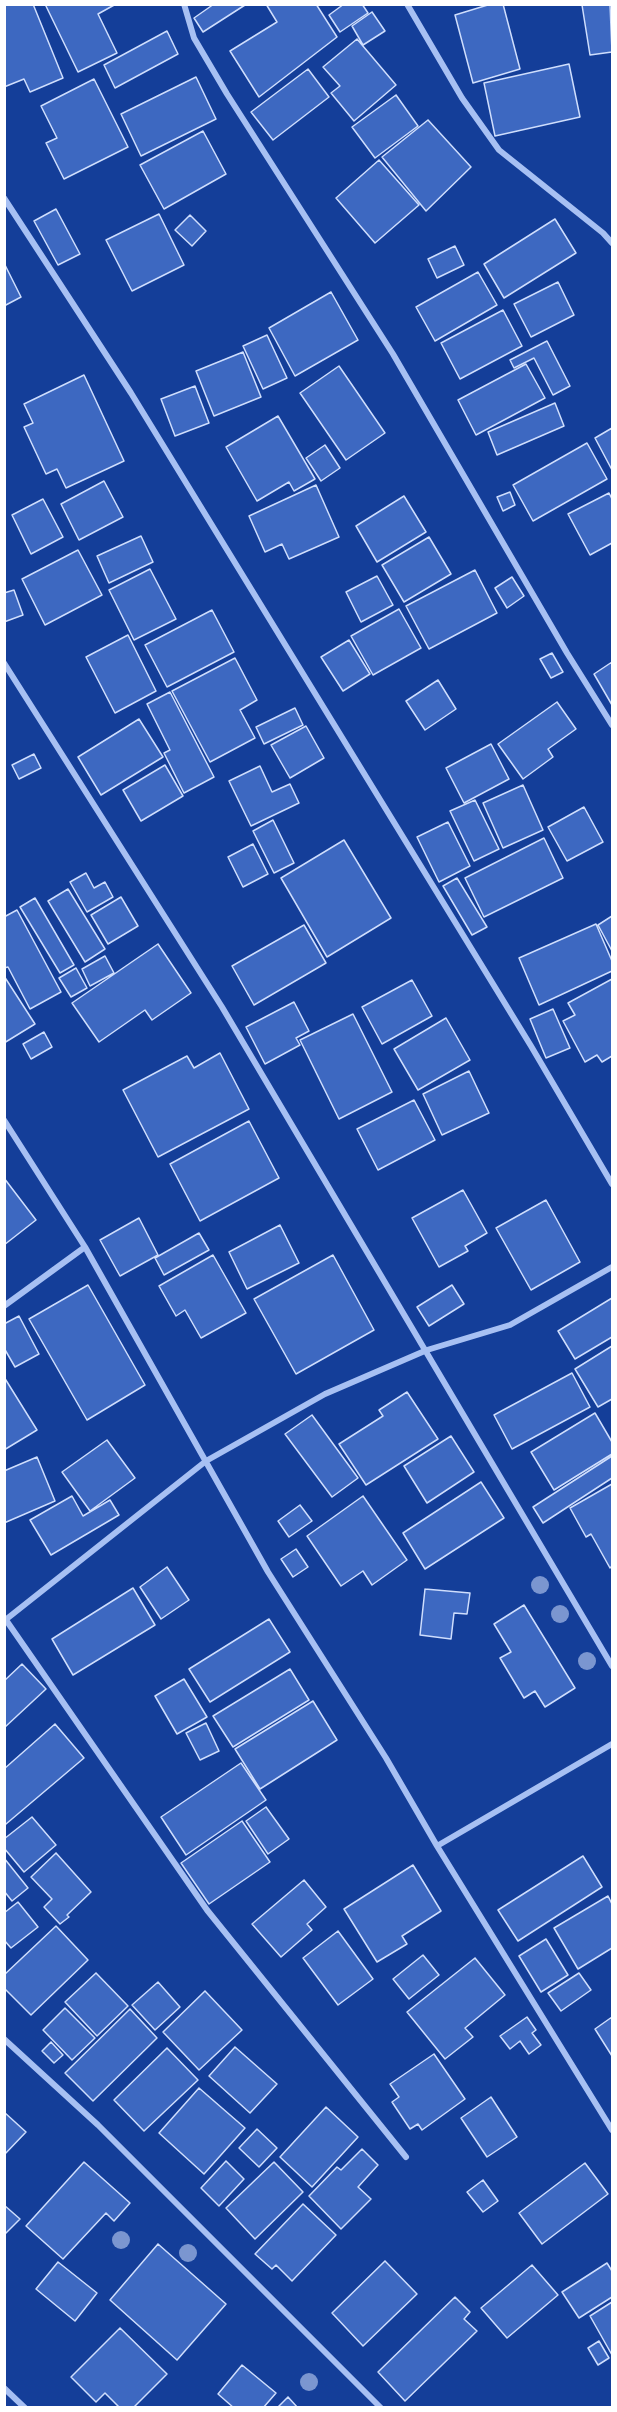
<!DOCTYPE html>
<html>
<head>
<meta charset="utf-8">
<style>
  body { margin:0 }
  #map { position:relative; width:617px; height:2412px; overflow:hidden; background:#143e99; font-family:"Work Sans",sans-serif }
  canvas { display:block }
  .frame { position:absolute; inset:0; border:6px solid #fff; pointer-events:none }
</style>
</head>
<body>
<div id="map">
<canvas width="617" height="2412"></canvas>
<div class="frame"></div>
</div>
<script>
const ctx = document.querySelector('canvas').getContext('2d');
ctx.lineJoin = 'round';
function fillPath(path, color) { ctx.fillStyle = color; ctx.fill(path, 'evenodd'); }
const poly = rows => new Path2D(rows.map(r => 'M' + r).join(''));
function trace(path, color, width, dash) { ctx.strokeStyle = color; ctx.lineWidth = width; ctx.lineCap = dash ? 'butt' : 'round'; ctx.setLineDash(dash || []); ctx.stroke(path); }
const building = poly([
  [4,4,33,4,63,78,30,92,24,79,4,87,4,4],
  [45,4,116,4,98,14,117,53,78,72,45,4],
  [214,4,245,4,245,5,203,32,194,18,214,4],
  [266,4,316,4,337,37,259,97,230,51,277,22,266,4],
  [344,4,362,4,368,13,340,32,329,15,344,4],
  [491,4,503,4,520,69,473,83,455,15,491,4],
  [610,4,612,52,590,55,582,5,610,4],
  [372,12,385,31,363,45,352,26,372,12],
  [167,31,178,54,115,88,104,65,167,31],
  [357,39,396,85,354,121,331,93,340,86,323,67,357,39],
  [569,64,580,117,495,136,484,83,569,64],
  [308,69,329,97,273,140,251,112,308,69],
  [196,77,216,119,141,156,121,114,196,77],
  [94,79,128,147,64,179,46,143,57,138,41,106,94,79],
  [396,95,418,126,375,158,352,127,396,95],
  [428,120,471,167,426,211,382,157,428,120],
  [203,131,226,174,164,209,140,165,203,131],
  [379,160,419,205,375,243,336,198,379,160],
  [56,209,80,254,58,265,34,221,56,209],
  [159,214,184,265,132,291,106,240,159,214],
  [190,215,206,231,192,246,175,230,190,215],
  [555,219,576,253,504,298,484,264,555,219],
  [455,246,464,265,437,278,428,259,455,246],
  [4,263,21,297,4,306,4,263],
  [478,272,497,305,435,341,416,307,478,272],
  [558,282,574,315,531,337,514,304,558,282],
  [331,292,358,340,295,376,269,328,331,292],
  [503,310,522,346,460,379,441,343,503,310],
  [267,335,287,378,263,389,243,346,267,335],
  [547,341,570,386,553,395,534,358,514,368,510,360,547,341],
  [243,352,261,397,214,416,196,371,243,352],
  [526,364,545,398,476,435,458,400,526,364],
  [339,366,385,433,346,460,300,393,339,366],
  [84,375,124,461,66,488,57,469,46,474,24,427,33,423,24,404,84,375],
  [195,386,209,423,175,436,161,399,195,386],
  [555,403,564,426,497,455,488,432,555,403],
  [278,416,315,479,294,491,289,482,257,501,226,447,278,416],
  [612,428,612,470,595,438,612,428],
  [587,443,607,479,533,521,513,485,587,443],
  [325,445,340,468,321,481,306,458,325,445],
  [104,481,123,517,79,540,61,504,104,481],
  [316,485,339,537,289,559,282,544,265,552,249,516,316,485],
  [510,492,515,505,503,511,497,497,510,492],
  [609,493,612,499,612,543,590,555,568,514,609,493],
  [404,496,426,532,377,562,356,526,404,496],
  [43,499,63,537,31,554,12,515,43,499],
  [141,536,153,562,109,583,97,556,141,536],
  [429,537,451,574,404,602,382,565,429,537],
  [78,550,102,595,45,625,22,579,78,550],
  [150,569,176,619,134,640,109,590,150,569],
  [475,570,497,613,429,649,406,606,475,570],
  [377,576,393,605,361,622,346,592,377,576],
  [512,577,524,596,507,608,495,588,512,577],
  [14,590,23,615,4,622,4,593,14,590],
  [399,609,421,648,373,675,351,636,399,609],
  [212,610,234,652,167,687,145,645,212,610],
  [128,635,156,691,115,713,86,657,128,635],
  [349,640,370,674,343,691,321,657,349,640],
  [552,653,563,672,551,678,540,659,552,653],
  [235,658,257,700,240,710,255,738,210,762,172,691,235,658],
  [612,662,612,705,594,674,612,662],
  [438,680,456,709,425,730,406,701,438,680],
  [170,692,214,777,184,793,164,753,170,750,147,704,170,692],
  [557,702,576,729,548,749,553,757,523,779,498,744,557,702],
  [295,708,303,725,264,744,256,727,295,708],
  [139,719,163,757,101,795,78,757,139,719],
  [306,726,324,758,290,778,271,745,306,726],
  [491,744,509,779,464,803,446,768,491,744],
  [34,754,41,768,19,779,12,765,34,754],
  [165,765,183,796,141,821,123,790,165,765],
  [260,766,272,792,290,784,299,803,251,826,229,781,260,766],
  [523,785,543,830,503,848,483,803,523,785],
  [475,800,499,849,474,861,450,811,475,800],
  [584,807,603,842,567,861,548,827,584,807],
  [273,820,294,863,274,873,253,831,273,820],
  [448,822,470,866,439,882,417,837,448,822],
  [544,838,563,878,484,917,465,878,544,838],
  [344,840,391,918,327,957,281,878,344,840],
  [253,844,268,874,243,887,228,857,253,844],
  [86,873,94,888,105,882,113,897,87,912,70,882,86,873],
  [457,878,487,927,472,935,443,886,457,878],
  [68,889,105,949,85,962,48,901,68,889],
  [121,897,138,926,108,944,91,915,121,897],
  [35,898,74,965,60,973,20,907,35,898],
  [17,910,61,992,30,1009,8,967,4,968,4,917,17,910],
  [612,916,612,951,598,925,612,916],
  [596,924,612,961,612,971,539,1005,519,958,596,924],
  [304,925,326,963,254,1005,232,966,304,925],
  [158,944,191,993,152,1020,145,1010,99,1042,72,1003,158,944],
  [105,956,114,973,90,986,82,969,105,956],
  [76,968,87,988,71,997,59,978,76,968],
  [4,976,35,1024,4,1043,4,976],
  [612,979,612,1056,602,1062,597,1055,585,1062,563,1021,575,1015,568,1003,612,979],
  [412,980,432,1016,382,1044,362,1007,412,980],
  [294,1002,309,1031,296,1038,300,1045,265,1064,246,1027,294,1002],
  [553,1009,570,1048,546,1058,530,1019,553,1009],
  [353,1014,392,1092,339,1119,300,1040,353,1014],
  [446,1018,470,1060,418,1090,394,1049,446,1018],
  [44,1032,52,1047,31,1059,23,1044,44,1032],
  [220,1053,249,1109,158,1157,123,1090,187,1056,194,1068,220,1053],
  [469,1071,489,1113,442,1135,423,1094,469,1071],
  [414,1100,435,1140,378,1170,357,1129,414,1100],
  [249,1121,279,1178,200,1221,170,1164,249,1121],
  [4,1178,36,1220,4,1245,4,1178],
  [463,1190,487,1233,465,1246,468,1251,439,1267,412,1218,463,1190],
  [546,1200,580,1262,531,1290,496,1228,546,1200],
  [139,1218,158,1255,120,1276,100,1240,139,1218],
  [280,1225,299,1263,247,1289,229,1252,280,1225],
  [199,1233,209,1250,164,1275,155,1258,199,1233],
  [213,1255,246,1313,201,1338,185,1310,176,1316,159,1286,213,1255],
  [333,1255,374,1330,296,1374,254,1299,333,1255],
  [88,1285,145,1385,87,1420,29,1319,88,1285],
  [452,1285,464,1304,429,1326,417,1307,452,1285],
  [612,1298,612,1337,575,1359,558,1331,612,1298],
  [19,1316,39,1354,15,1367,4,1348,4,1324,19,1316],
  [612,1346,612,1399,598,1407,575,1369,612,1346],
  [572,1373,590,1407,512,1449,494,1415,572,1373],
  [4,1377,37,1430,4,1450,4,1377],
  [407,1392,438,1439,366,1485,339,1444,383,1416,379,1410,407,1392],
  [595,1413,612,1442,612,1454,554,1490,531,1452,595,1413],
  [312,1415,358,1478,332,1497,285,1434,312,1415],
  [451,1436,474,1472,427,1503,404,1466,451,1436],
  [107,1440,135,1478,90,1511,62,1472,107,1440],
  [612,1456,612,1478,543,1523,533,1507,612,1456],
  [37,1457,55,1501,4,1523,4,1471,37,1457],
  [481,1482,504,1518,425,1569,403,1533,481,1482],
  [612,1484,612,1566,610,1568,591,1534,586,1537,570,1508,612,1484],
  [72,1496,83,1516,110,1500,119,1515,51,1555,30,1520,72,1496],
  [363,1496,407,1560,372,1585,363,1571,341,1586,307,1536,363,1496],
  [300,1505,312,1521,289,1537,278,1521,300,1505],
  [296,1549,308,1567,293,1577,281,1559,296,1549],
  [167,1567,189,1600,161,1619,140,1587,167,1567],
  [133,1588,155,1625,73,1675,52,1639,133,1588],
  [425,1589,470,1593,467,1614,454,1613,451,1639,420,1635,425,1589],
  [524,1605,575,1688,545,1707,535,1691,524,1698,500,1658,511,1652,494,1624,524,1605],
  [269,1619,290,1652,210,1702,189,1669,269,1619],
  [22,1664,46,1689,4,1728,4,1681,22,1664],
  [290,1669,309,1700,233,1747,213,1716,290,1669],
  [184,1679,207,1717,177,1734,155,1696,184,1679],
  [313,1701,337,1740,260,1789,235,1749,313,1701],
  [206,1723,219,1751,200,1760,186,1733,206,1723],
  [55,1724,84,1758,6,1824,4,1822,4,1769,55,1724],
  [241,1763,266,1800,186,1855,161,1817,241,1763],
  [266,1807,289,1839,268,1854,246,1821,266,1807],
  [32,1817,56,1845,24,1872,4,1848,4,1839,32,1817],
  [242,1821,270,1862,209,1904,181,1863,242,1821],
  [56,1853,91,1892,67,1915,69,1917,60,1924,44,1907,52,1899,31,1877,56,1853],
  [583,1856,602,1887,518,1941,498,1910,583,1856],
  [4,1858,28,1888,12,1901,4,1891,4,1858],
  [413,1865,441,1911,402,1936,407,1944,377,1962,344,1909,413,1865],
  [304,1880,326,1907,307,1924,312,1930,281,1957,252,1924,304,1880],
  [608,1896,612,1904,612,1948,578,1969,554,1928,608,1896],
  [18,1902,38,1927,11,1948,4,1940,4,1913,18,1902],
  [56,1926,88,1960,31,2015,4,1988,4,1975,56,1926],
  [338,1931,373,1979,338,2005,303,1958,338,1931],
  [546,1939,568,1975,541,1992,519,1956,546,1939],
  [423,1955,439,1975,409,1999,393,1979,423,1955],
  [475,1958,505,1995,465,2028,473,2037,445,2059,407,2012,475,1958],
  [96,1973,128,2006,97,2036,65,2002,96,1973],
  [579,1973,591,1990,561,2011,548,1993,579,1973],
  [158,1982,180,2007,155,2030,132,2005,158,1982],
  [205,1991,242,2030,199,2070,163,2032,205,1991],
  [65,2008,95,2038,72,2060,43,2030,65,2008],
  [130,2009,157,2038,93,2101,65,2073,130,2009],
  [527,2017,536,2030,532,2033,541,2045,529,2054,520,2041,510,2049,500,2036,527,2017],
  [612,2017,612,2056,595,2029,612,2017],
  [51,2042,63,2055,54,2063,42,2051,51,2042],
  [235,2047,277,2084,250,2113,209,2076,235,2047],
  [167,2048,198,2080,144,2131,114,2100,167,2048],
  [434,2054,465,2099,422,2130,418,2124,410,2129,392,2102,399,2097,390,2084,434,2054],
  [199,2088,245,2128,204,2174,159,2133,199,2088],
  [491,2097,517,2137,487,2157,461,2118,491,2097],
  [326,2107,358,2137,312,2187,280,2157,326,2107],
  [4,2112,26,2132,4,2155,4,2112],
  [257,2129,277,2148,259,2167,239,2148,257,2129],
  [362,2149,378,2165,358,2187,371,2199,341,2229,309,2196,337,2167,341,2170,362,2149],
  [226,2161,244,2179,219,2206,201,2188,226,2161],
  [84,2162,130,2203,114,2221,106,2213,63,2259,26,2226,84,2162],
  [274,2162,303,2192,255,2239,226,2208,274,2162],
  [585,2163,608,2194,542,2244,519,2213,585,2163],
  [483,2180,498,2201,483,2212,467,2192,483,2180],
  [303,2204,336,2235,292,2281,276,2265,272,2269,255,2254,303,2204],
  [4,2205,20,2219,4,2235,4,2205],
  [158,2244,226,2304,177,2360,110,2300,158,2244],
  [385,2261,417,2294,363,2346,332,2313,385,2261],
  [58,2262,97,2293,75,2321,36,2289,58,2262],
  [607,2263,612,2271,612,2297,579,2318,562,2292,607,2263],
  [532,2265,558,2295,507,2338,481,2308,532,2265],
  [455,2297,470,2312,464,2319,477,2331,405,2401,378,2372,455,2297],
  [612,2302,612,2355,590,2316,612,2302],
  [120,2328,167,2374,133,2408,120,2408,105,2393,96,2402,71,2377,120,2328],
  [599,2341,609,2358,598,2365,588,2348,599,2341],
  [242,2365,276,2393,263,2408,234,2408,218,2394,242,2365],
  [288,2397,298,2408,277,2408,288,2397]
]);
const street = poly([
  [184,4,194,38,227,94,393,354,567,653,612,725],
  [407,4,462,98,499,150,603,233,612,243],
  [4,198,131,393,531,1046,612,1184],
  [4,663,222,1007,612,1666],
  [4,1120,85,1247,268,1572,386,1758,437,1846,612,2130],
  [4,1306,85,1247],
  [6,1620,207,1910,406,2157],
  [4,1621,206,1461,325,1394,427,1350,510,1325,612,1267],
  [437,1846,612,1744],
  [4,2039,98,2125,381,2408],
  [4,2388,25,2408]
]);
const trees = [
  [540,1585],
  [560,1614],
  [587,1661],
  [121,2240],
  [188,2253],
  [309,2382]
];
fillPath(building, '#3d68c1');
trace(building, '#cfdefd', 1.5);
trace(street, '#a7c0f3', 6);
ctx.fillStyle = '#7b96d0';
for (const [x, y] of trees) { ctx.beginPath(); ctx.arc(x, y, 9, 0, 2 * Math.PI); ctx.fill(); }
</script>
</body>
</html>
